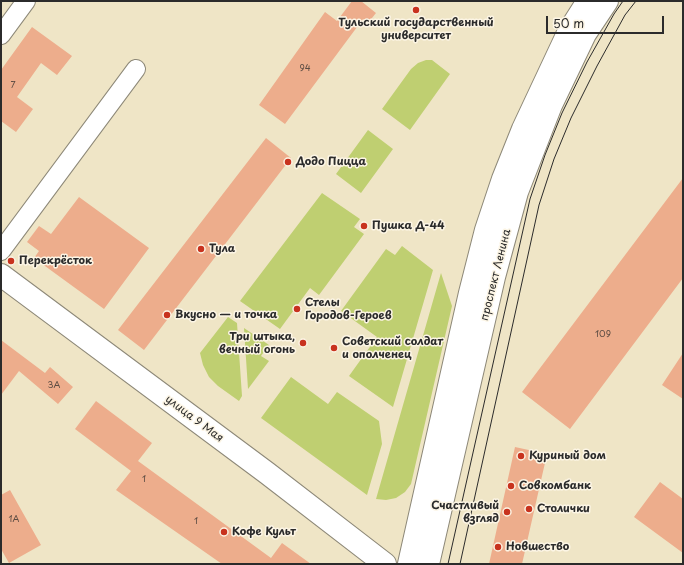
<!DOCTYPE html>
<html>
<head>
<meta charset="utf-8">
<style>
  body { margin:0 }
  #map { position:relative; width:684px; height:565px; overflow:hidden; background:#efe5c6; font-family:"Playpen Sans",sans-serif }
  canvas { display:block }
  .frame { position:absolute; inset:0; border:2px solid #2b2b2b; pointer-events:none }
  .scale { position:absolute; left:546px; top:16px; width:118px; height:18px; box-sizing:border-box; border:2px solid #2b2b2b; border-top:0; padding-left:5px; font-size:12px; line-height:14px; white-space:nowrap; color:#2b2b2b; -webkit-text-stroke:3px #fcf5e5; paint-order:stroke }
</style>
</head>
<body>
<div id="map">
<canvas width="684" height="565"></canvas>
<div class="frame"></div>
<div class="scale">50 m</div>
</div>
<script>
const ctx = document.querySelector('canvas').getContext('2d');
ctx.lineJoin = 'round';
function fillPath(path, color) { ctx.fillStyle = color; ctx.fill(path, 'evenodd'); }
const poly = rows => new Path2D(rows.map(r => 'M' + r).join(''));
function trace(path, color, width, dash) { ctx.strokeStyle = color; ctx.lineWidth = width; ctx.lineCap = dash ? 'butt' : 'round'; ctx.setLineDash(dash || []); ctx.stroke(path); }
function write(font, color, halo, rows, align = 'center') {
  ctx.font = font + ' "Playpen Sans",sans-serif'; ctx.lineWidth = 3; ctx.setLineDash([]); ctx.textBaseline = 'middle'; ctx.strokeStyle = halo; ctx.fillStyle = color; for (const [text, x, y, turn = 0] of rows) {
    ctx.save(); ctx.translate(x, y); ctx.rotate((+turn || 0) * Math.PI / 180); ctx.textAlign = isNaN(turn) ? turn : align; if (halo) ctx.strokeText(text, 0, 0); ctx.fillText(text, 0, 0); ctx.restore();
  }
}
const green = poly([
  [426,60,432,60,450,74,410,130,382,109,411,69,418,63],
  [368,130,393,149,361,193,336,174],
  [322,193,360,219,354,227,364,234,319,295,310,288,280,329,240,301],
  [402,246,433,270,393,407,349,376,377,337,341,311,386,249,395,255],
  [441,273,452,306,411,484,405,492,396,498,386,500,376,499],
  [228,317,237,323,242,396,239,401,218,386,209,377,203,365,200,353],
  [244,328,269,345,261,356,269,361,248,389],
  [291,377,328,404,337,392,379,421,382,444,367,495,261,418]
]);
const building = poly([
  [352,1,361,1,376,13,368,23,363,19,285,124,259,105,325,12,337,21],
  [32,27,72,56,57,75,41,63,17,97,33,109,16,132,1,121,1,70],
  [266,138,291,158,144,350,118,330],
  [683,178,683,278,570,429,522,392],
  [79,197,149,248,104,309,34,258,39,251,27,242,39,226,51,234],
  [1,340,45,373,50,367,73,387,58,404,19,371,1,395],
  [683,353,683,399,662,385],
  [96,401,152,443,138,461,271,558,282,543,311,564,222,564,116,490,131,471,75,429],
  [515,447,547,454,522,564,489,564],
  [660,482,683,499,683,553,634,517],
  [10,490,41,545,9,563,1,549,1,495]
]);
const street = poly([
  [1,35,26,1],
  [1,251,136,69]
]);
const primary = poly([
  [1,275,267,473,385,564],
  [409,564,470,293,486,230,503,179,523,129,569,31,588,1],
  [428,564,494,277,517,192,551,105,585,34,607,1]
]);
const tram = poly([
  [448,564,530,199,545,155,562,113,587,62,614,14,623,1],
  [460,564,539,205,554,159,571,118,597,66,625,15,636,1]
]);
const markers = [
  [416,10,4,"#c8321e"],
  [288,162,4,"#c8321e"],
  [364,226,4,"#c8321e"],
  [201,249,4,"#c8321e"],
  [11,261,4,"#c8321e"],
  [297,309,4,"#c8321e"],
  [167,315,4,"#c8321e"],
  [303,343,4,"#c8321e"],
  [334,348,4,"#c8321e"],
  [521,456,4,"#c8321e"],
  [511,486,4,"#c8321e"],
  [529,509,4,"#c8321e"],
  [507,512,4,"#c8321e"],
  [224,532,4,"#c8321e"],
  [498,547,4,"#c8321e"]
];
const numberNames = [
  ["94",305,69],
  ["7",13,86],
  ["109",603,335],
  ["3А",54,386],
  ["1",144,480],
  ["1А",14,520],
  ["1",196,522]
];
const poiNames = [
  ["Тульский государственный",416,23,"center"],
  ["университет",416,36,"center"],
  ["Додо Пицца",296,162],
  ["Пушка Д-44",372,226],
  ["Тула",209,249],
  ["Перекрёсток",19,261],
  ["Стелы",305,303],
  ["Городов-Героев",305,316],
  ["Вкусно — и точка",175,315],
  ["Три штыка,",295,337,"right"],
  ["вечный огонь",295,350,"right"],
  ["Советский солдат",342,342],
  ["и ополченец",342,355],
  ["Куриный дом",529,456],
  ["Совкомбанк",519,486],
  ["Счастливый",499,506,"right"],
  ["взгляд",499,519,"right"],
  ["Столички",537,509],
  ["Кофе Культ",232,532],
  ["Новшество",506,547]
];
const streetNames = [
  ["проспект Ленина",496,275,-76],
  ["улица 9 Мая",194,419,37]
];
fillPath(green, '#bfcf71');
fillPath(building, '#edad8c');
trace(street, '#8d8878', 20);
trace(primary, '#8d8878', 24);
trace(street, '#fff', 18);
trace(primary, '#fff', 22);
trace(tram, '#2b2b2b', 1);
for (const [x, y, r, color] of markers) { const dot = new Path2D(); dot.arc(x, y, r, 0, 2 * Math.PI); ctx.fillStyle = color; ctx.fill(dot); trace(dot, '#fcf5e5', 1.5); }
write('9px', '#5c4c43', null, numberNames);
write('bold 11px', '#2b2b2b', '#fcf5e5', poiNames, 'left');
write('11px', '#2b2b2b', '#fcf5e5', streetNames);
</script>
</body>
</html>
